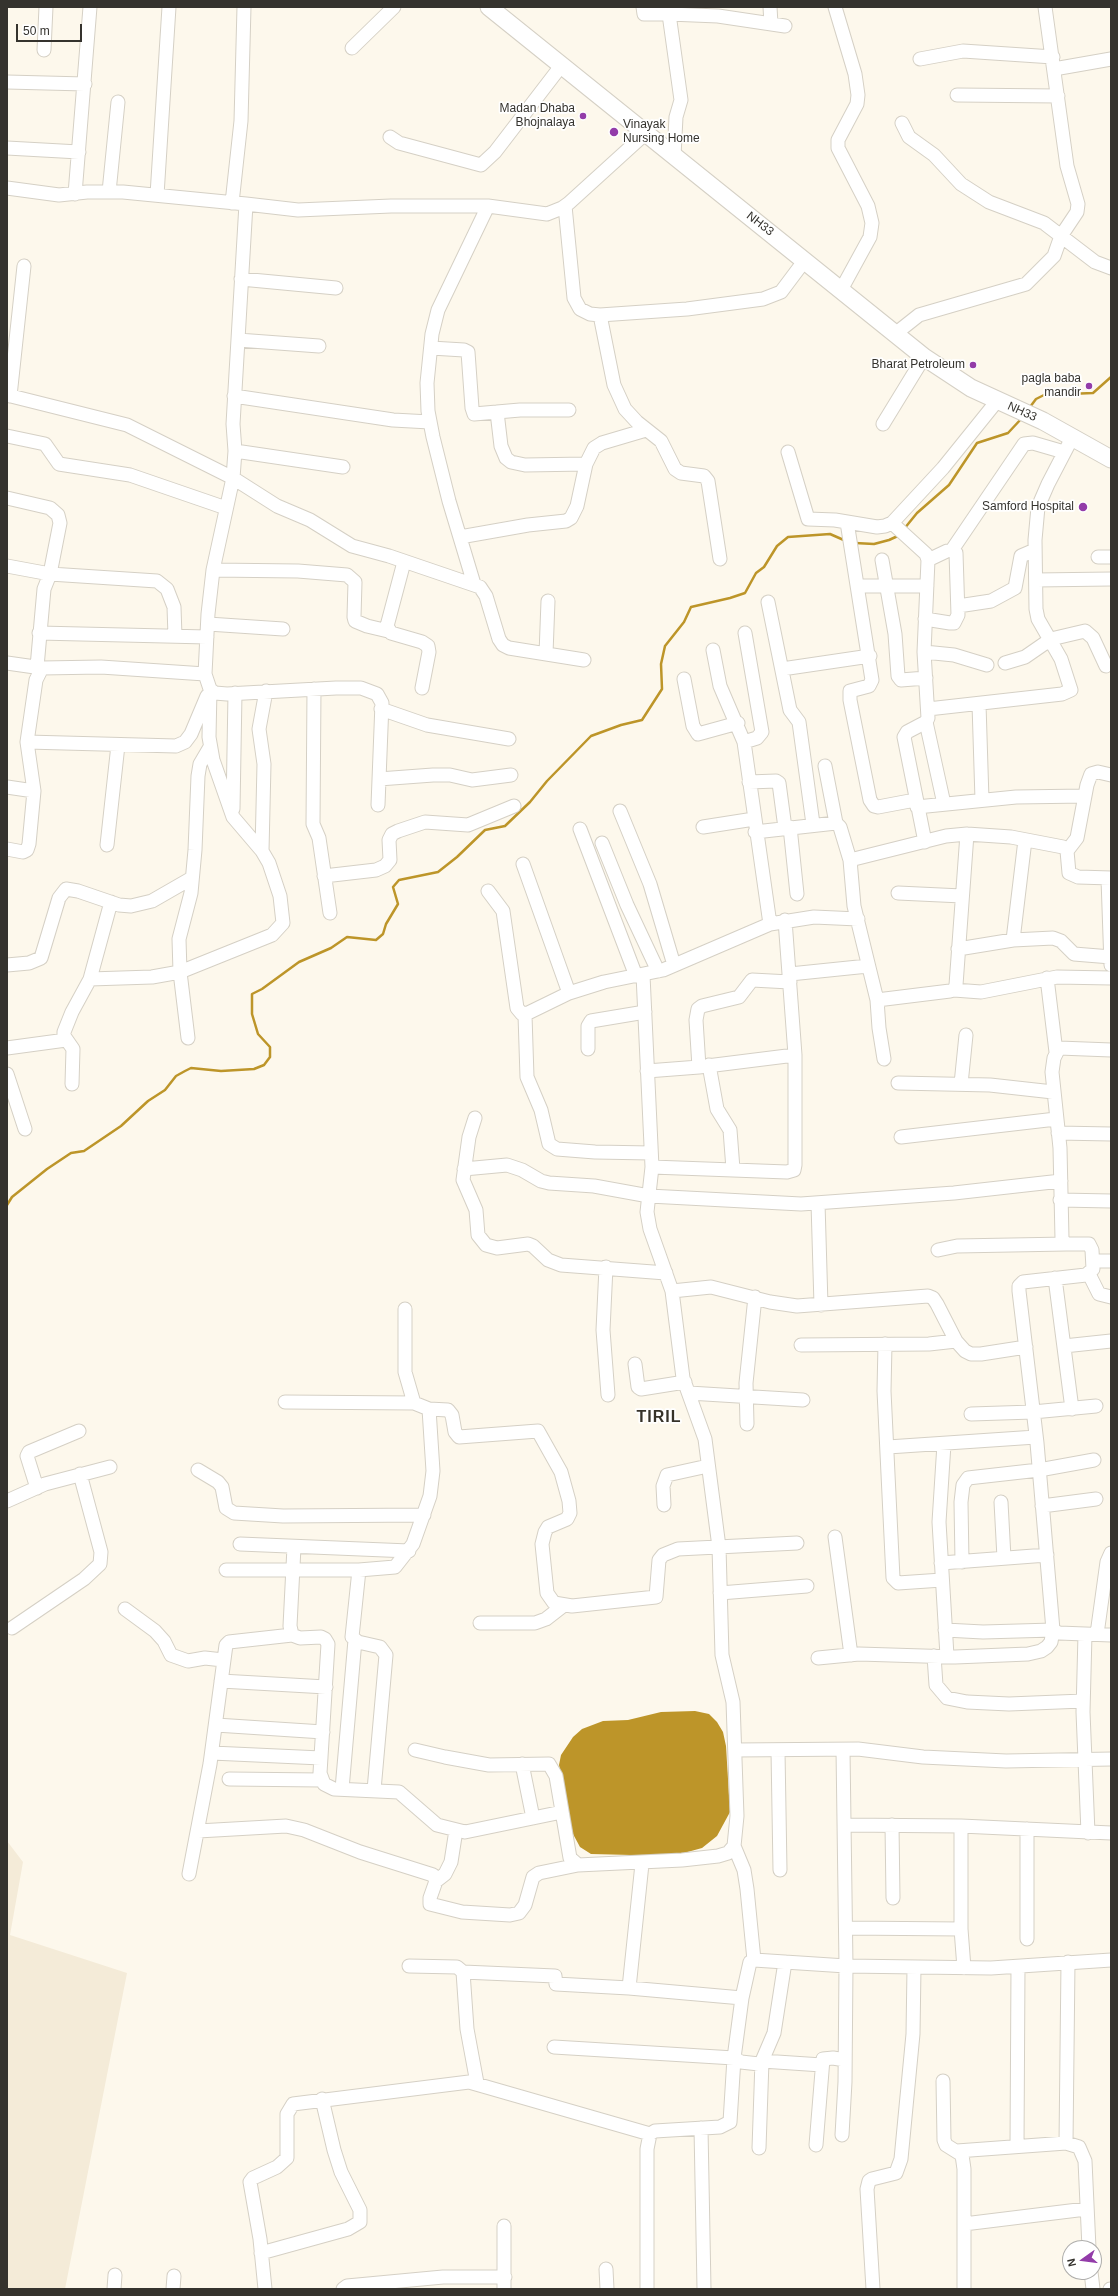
<!DOCTYPE html>
<html>
<head>
<meta charset="utf-8">
<style>
  body { margin:0 }
  #map { position:relative; width:1118px; height:2296px; overflow:hidden; background:#fdf8ec; font-family:Arial,sans-serif }
  canvas { display:block }
  .frame { position:absolute; inset:0; border:8px solid #35332e; pointer-events:none }
  .north { position:absolute; left:1062px; top:2240px; width:40px; height:40px; box-sizing:border-box; background:#fff; border:1px solid #aeadab; border-radius:50%; rotate:256deg; font-size:11px; font-weight:700; line-height:16px; text-align:center; color:#35332e }
  .north::after { content:''; display:block; margin:auto; width:14px; height:18px; background:#933ca9; clip-path:polygon(50% 0,100% 100%,50% 72%,0 100%) }
  .scale { position:absolute; left:16px; top:24px; width:66px; height:18px; box-sizing:border-box; border:2px solid #35332e; border-top:0; padding-left:5px; font-size:12px; line-height:14px; white-space:nowrap; color:#35332e; -webkit-text-stroke:3px #fff; paint-order:stroke }
</style>
</head>
<body>
<div id="map">
<canvas width="1118" height="2296"></canvas>
<div class="frame"></div>
<div class="north">N</div>
<div class="scale">50 m</div>
</div>
<script>
const ctx = document.querySelector('canvas').getContext('2d');
ctx.lineJoin = 'round';
function fillPath(path, color) { ctx.fillStyle = color; ctx.fill(path, 'evenodd'); }
const poly = rows => new Path2D(rows.map(r => 'M' + r).join(''));
function trace(path, color, width, dash) { ctx.strokeStyle = color; ctx.lineWidth = width; ctx.lineCap = dash ? 'butt' : 'round'; ctx.setLineDash(dash || []); ctx.stroke(path); }
function write(font, color, halo, rows, align = 'center') {
  ctx.font = font + ' Arial,sans-serif'; ctx.lineWidth = 3.5; ctx.setLineDash([]); ctx.textBaseline = 'middle'; ctx.strokeStyle = halo; ctx.fillStyle = color; for (const [text, x, y, turn = 0] of rows) {
    ctx.save(); ctx.translate(x, y); ctx.rotate((+turn || 0) * Math.PI / 180); ctx.textAlign = isNaN(turn) ? turn : align; if (halo) ctx.strokeText(text, 0, 0); ctx.fillText(text, 0, 0); ctx.restore();
  }
}
const built = poly([
  [7,1841,23,1862,10,1935,127,1973,65,2289,7,2289]
]);
const water = poly([
  [695,1711,709,1714,717,1722,723,1732,726,1746,730,1812,717,1836,702,1848,673,1856,591,1854,580,1847,573,1834,559,1765,561,1755,573,1737,582,1729,603,1721,628,1720,661,1712]
]);
const stream = poly([
  [1030,407,1036,399,1044,395,1093,393,1111,377],
  [904,529,917,513,949,485,977,443,1008,433,1022,418],
  [855,543,874,544,889,540,900,535],
  [7,1205,12,1197,47,1169,71,1153,84,1151,121,1126,148,1101,165,1090,176,1076,185,1071,191,1068,221,1071,254,1069,264,1065,270,1057,270,1047,258,1034,252,1014,252,994,262,989,299,962,331,948,347,937,376,940,383,934,386,924,398,904,393,887,399,880,438,872,457,857,485,830,505,826,530,802,547,781,591,736,621,725,642,720,662,689,661,664,665,646,684,622,691,607,730,598,745,593,756,573,764,567,777,546,788,537,830,534,846,541]
]);
const minor = poly([
  [643,7,644,14,669,14,681,100,676,117,674,156],
  [770,7,771,24],
  [835,7,855,74,858,95,857,104,838,140,838,148,868,206,872,223,870,237,841,290],
  [669,14,718,16,785,26],
  [352,48,394,7],
  [44,50,46,7],
  [920,59,963,51,1053,57],
  [1054,69,1111,59],
  [7,82,85,84],
  [957,95,1058,96],
  [902,123,909,137,934,155,961,184,989,202,1044,223,1095,262,1111,268],
  [390,137,399,143,481,165,495,152,561,66],
  [7,148,79,152],
  [7,188,59,195,87,192,123,192,246,204,233,424,235,451,233,478,127,425,7,395],
  [109,192,118,102],
  [75,194,90,7],
  [157,195,169,7],
  [232,203,241,121,244,7],
  [246,204,298,210,391,206,488,206,547,214,562,208,569,203,646,133],
  [565,206,574,298,580,309,590,314,600,315,687,309,763,299,781,292,805,260],
  [241,279,336,288],
  [600,315,614,385,625,409,637,422,661,441,675,469,681,473,704,476,708,481,720,559],
  [895,334,919,315,1026,284,1054,256,1061,236,1077,212,1078,204,1067,166,1045,7],
  [238,340,319,346],
  [431,348,464,350,468,352,472,408,474,414,520,410,569,410],
  [10,396,24,266],
  [234,396,393,420,430,422],
  [497,412,501,446,506,458,511,462,525,465,586,464],
  [883,424,924,357],
  [7,436,45,444,59,464,130,475,226,508],
  [235,451,343,467],
  [788,452,808,519,835,520,877,527,885,526,892,523,943,468,997,401],
  [7,498,50,508,58,515,60,523,50,574,44,589,37,667],
  [847,522,872,680,869,686,850,691,850,700,870,800,874,806,878,807,915,800],
  [892,523,926,554,928,560,924,652,928,718,926,722,907,732,904,737,925,842],
  [460,537,528,525,566,521,571,518,577,506,586,464,594,448,602,443,646,430],
  [952,550,1024,444,1033,443,1064,452],
  [1098,557,1111,557],
  [882,560,895,634,898,676,901,680,926,678],
  [404,562,387,626,391,633,422,642,428,646,429,652,422,688],
  [7,566,50,574,157,581,167,589,174,607,175,636],
  [213,570,298,571,347,575,355,582,354,617,355,621,367,626,388,631],
  [1036,580,1111,579],
  [474,584,449,501,433,437,428,411,427,383,432,334,438,310,488,206],
  [858,586,927,586],
  [768,602,790,710,799,722,813,824],
  [958,606,991,601,1015,588,1021,556,1035,550],
  [925,619,950,623,954,623,958,615,956,553,952,550,947,551,928,560],
  [208,624,283,629],
  [39,633,207,637],
  [713,650,720,686,744,742,770,924],
  [924,652,954,655,987,665],
  [546,654,548,601],
  [7,663,42,668],
  [1005,663,1025,657,1051,639,1085,631,1093,638,1106,666],
  [782,669,870,656],
  [684,679,693,726,698,734,738,723],
  [314,689,313,824,319,838,330,913],
  [979,704,982,800],
  [381,709,427,725,509,739],
  [928,709,1062,694,1071,690,1061,659,1038,619,1036,609,1035,540,1038,507,1048,484,1073,436],
  [926,722,944,804],
  [27,742,176,746,185,742,191,734,207,696],
  [744,742,757,738,762,732,745,633],
  [825,766,836,823],
  [379,779,433,775,450,775,472,780,511,775],
  [749,782,776,781,779,783,785,828],
  [7,787,34,791],
  [378,805,382,703,377,694,361,688,336,688,227,694,215,693,210,689,205,674,208,614,213,570,233,478,277,506,310,520,352,546,389,556,480,587,486,596,499,639,503,645,509,648,584,660],
  [917,807,1016,797,1085,796],
  [233,809,235,693],
  [620,811,650,884,674,965],
  [703,827,754,819],
  [790,827,797,894],
  [580,829,636,976],
  [755,832,836,823,840,827,850,860,946,836,967,834,1011,837,1063,847,1067,851,1069,873,1078,877,1111,878],
  [602,843,627,905,658,971],
  [107,845,118,745],
  [7,849,23,852,27,850,29,844,34,791,27,742,36,680,42,668,101,667,205,674],
  [262,851,264,764,259,729,266,691],
  [1067,851,1077,838,1087,785,1091,774,1098,772,1111,775],
  [850,860,854,906,877,1000,950,991,954,990,956,985,967,834],
  [523,864,569,993],
  [324,876,376,870,385,866,390,860,389,840,392,834,398,831,425,822,468,825,514,806],
  [1108,879,1111,965],
  [488,891,503,911,517,1008,522,1014,528,1013,569,993,604,982,663,970,770,924,814,917,858,919],
  [898,893,962,896],
  [1013,940,1025,840],
  [958,949,1013,940,1053,938,1061,941,1074,954,1111,957],
  [7,965,29,963,41,958,59,898,66,889,78,891,119,905,131,906,152,901,192,878],
  [790,974,868,966],
  [1047,978,1056,1052],
  [90,979,152,977,180,972,272,935,283,923,280,896,269,863,262,851,233,817,213,760,209,737,210,689],
  [954,990,981,992,1057,977,1111,978],
  [877,1000,879,1028,884,1059],
  [525,1015,527,1077,541,1110,549,1144,557,1149,595,1152,651,1153],
  [188,1038,180,972,179,939,191,893,195,850,198,776,200,764,210,747],
  [7,1048,66,1040],
  [588,1049,588,1026,591,1021,645,1012],
  [1111,1050,1059,1048,1054,1058,1052,1072,1060,1148,1062,1239,1066,1244,1089,1244,1092,1250,1093,1269,1086,1275,1023,1282,1019,1286,1019,1291,1037,1443,1053,1630,1059,1633,1111,1635],
  [709,1065,717,1109,730,1130,733,1169],
  [699,1067,696,1020,698,1009,702,1006,739,997,752,980,790,982],
  [647,1071,699,1067,795,1055],
  [7,1074,25,1129],
  [898,1083,990,1085,1053,1092],
  [72,1084,73,1049,64,1036,64,1032,72,1012,90,979,111,902],
  [961,1084,966,1035],
  [475,1118,469,1137,463,1180,476,1210,478,1235,486,1245,497,1248,528,1244,533,1246,548,1260,561,1265,666,1273],
  [1058,1133,1111,1134],
  [901,1137,1056,1119],
  [652,1167,787,1172,794,1170,795,1165,795,1055,785,920],
  [464,1169,507,1165,522,1170,541,1181,549,1183,594,1186,649,1196,801,1204,954,1193,1061,1181],
  [1060,1200,1111,1201],
  [818,1203,821,1305],
  [938,1250,957,1246,1066,1244],
  [1093,1261,1111,1261],
  [606,1267,603,1330,608,1395],
  [1089,1274,1099,1294,1111,1297],
  [1055,1278,1072,1409],
  [672,1291,711,1287,770,1302,797,1306,928,1296,933,1298,937,1304,956,1341,965,1351,971,1354,981,1354,1026,1347],
  [405,1309,405,1372,414,1403,429,1409,448,1410,452,1415,455,1432,459,1437,538,1431,561,1472,569,1501,570,1513,567,1519,548,1527,545,1532,542,1544,547,1593,554,1603,572,1606,656,1597,659,1560,663,1555,678,1549,797,1543],
  [885,1344,884,1391,893,1578,898,1583,942,1580],
  [801,1345,929,1344,956,1341],
  [1064,1346,1111,1341],
  [635,1364,638,1387,641,1389,685,1382],
  [689,1393,803,1400],
  [285,1402,414,1403],
  [971,1414,1033,1412,1096,1406],
  [747,1424,746,1383,755,1297],
  [944,1444,939,1522,947,1656],
  [888,1447,1036,1437],
  [198,1470,218,1482,222,1487,226,1508,234,1513,283,1516,424,1515],
  [37,1488,27,1456,29,1452,79,1431],
  [7,1501,45,1484,110,1467],
  [1001,1502,1004,1558],
  [664,1505,663,1486,667,1475,708,1466],
  [1042,1506,1096,1499],
  [835,1537,851,1655],
  [240,1544,409,1551],
  [294,1547,290,1626,292,1635,300,1638,321,1637,325,1639,328,1644,320,1773,324,1784,334,1789,399,1792,437,1825,465,1832,562,1812],
  [962,1562,961,1502,963,1485,968,1478,1039,1470,1094,1460],
  [941,1563,1047,1555],
  [226,1570,359,1570,395,1567,413,1544,430,1496,433,1471,429,1409],
  [359,1570,352,1637,358,1642,380,1647,386,1655,374,1790],
  [720,1593,807,1586],
  [125,1609,155,1631,164,1641,171,1655,188,1661,205,1658,223,1660],
  [480,1623,535,1623,546,1619,564,1605],
  [12,1628,84,1579,100,1564,101,1552,80,1474],
  [1085,1634,1083,1712,1088,1833],
  [1097,1634,1107,1562,1111,1553],
  [934,1656,936,1685,947,1698,967,1702,1009,1704,1083,1701],
  [818,1658,859,1654,955,1657,1028,1654,1041,1651,1047,1647,1051,1642,1053,1630,983,1632,945,1630],
  [221,1681,326,1687],
  [216,1725,323,1732],
  [415,1750,445,1757,489,1765,549,1764,556,1776,570,1858,578,1865,682,1860,718,1856,728,1853,734,1846,737,1816,733,1702,722,1655,719,1547,705,1439,683,1378,672,1291,650,1229,647,1212,652,1167,643,975],
  [736,1750,858,1749,923,1757,1006,1761,1111,1759],
  [778,1751,780,1870],
  [212,1753,321,1758],
  [522,1764,533,1818],
  [229,1779,321,1780],
  [342,1789,355,1640],
  [844,1825,961,1826,1111,1833],
  [892,1825,893,1898],
  [961,1826,961,1929,964,1968],
  [198,1831,286,1826,304,1830,360,1852,433,1875,436,1881,430,1898,430,1904,462,1912,510,1915,519,1913,525,1905,533,1877,539,1873,578,1865],
  [734,1846,744,1870,747,1889,754,1960],
  [189,1874,210,1764,226,1645,229,1642,292,1635],
  [436,1881,445,1874,451,1862,456,1830],
  [846,1928,961,1929],
  [1027,1939,1027,1829],
  [409,1966,457,1967,463,1972,467,2029,477,2083],
  [463,1972,555,1976,556,1984,629,1988,742,1998],
  [629,1988,642,1864],
  [554,2047,734,2058,741,2062,759,2064,762,2061,822,2065],
  [943,2081,944,2140,946,2145,962,2155,964,2169,964,2289],
  [701,2128,704,2289],
  [842,2135,845,2082,846,1966,843,1750],
  [1066,2143,1068,1962],
  [816,2145,823,2059,833,2058,845,2060],
  [1017,2146,1018,1967],
  [759,2148,762,2061,774,2033,785,1962],
  [957,2151,1066,2143,1079,2147,1085,2161,1089,2248],
  [964,2224,1086,2209],
  [504,2226,504,2289],
  [261,2253,348,2229,360,2222,360,2210,341,2172,334,2150,322,2099],
  [606,2269,607,2289],
  [1091,2272,1093,2289],
  [114,2289,115,2275],
  [173,2289,174,2276],
  [265,2289,260,2239,250,2182,253,2178,277,2167,287,2158,287,2114,293,2104,469,2082,650,2134],
  [343,2289,347,2286,443,2277,505,2277],
  [647,2289,647,2149,650,2134,655,2131,720,2127,730,2122,734,2058,742,1998,750,1962,754,1960,846,1966,991,1968,1111,1960],
  [873,2289,867,2189,869,2181,872,2179,896,2173,901,2159,913,2034,914,1968],
  [1110,2289,1111,2289]
]);
const major = poly([
  [489,7,924,357,971,388,1043,421,1111,459]
]);
const markers = [
  [583,116,4,"#933ca9"],
  [614,132,5,"#933ca9"],
  [973,365,4,"#933ca9"],
  [1089,386,4,"#933ca9"],
  [1083,507,5,"#933ca9"]
];
const poiNames = [
  ["Madan Dhaba",575,109],
  ["Bhojnalaya",575,123],
  ["Vinayak",623,125,"left"],
  ["Nursing Home",623,139,"left"],
  ["Bharat Petroleum",965,365],
  ["pagla baba",1081,379],
  ["mandir",1081,393],
  ["Samford Hospital",1074,507]
];
const streetNames = [
  ["NH33",760,224,38],
  ["NH33",1022,412,24]
];
const districtNames = [
  ["TIRIL",659,1418]
];
fillPath(built, '#f4ebd8');
fillPath(water, '#bd9529');
trace(stream, '#bd9529', 2.5);
trace(minor, '#d5d0c5', 15);
trace(major, '#d5d0c5', 19);
trace(minor, '#fff', 13);
trace(major, '#fff', 17);
for (const [x, y, r, color] of markers) { const dot = new Path2D(); dot.arc(x, y, r, 0, 2 * Math.PI); ctx.fillStyle = color; ctx.fill(dot); trace(dot, '#fff', 1.5); }
write('12px', '#35332e', '#fff', poiNames, 'right');
write('12px', '#35332e', '#fff', streetNames);
ctx.letterSpacing = '1px';
write('bold 16px', '#363229', '#fff', districtNames);
ctx.letterSpacing = '0px';
</script>
</body>
</html>
